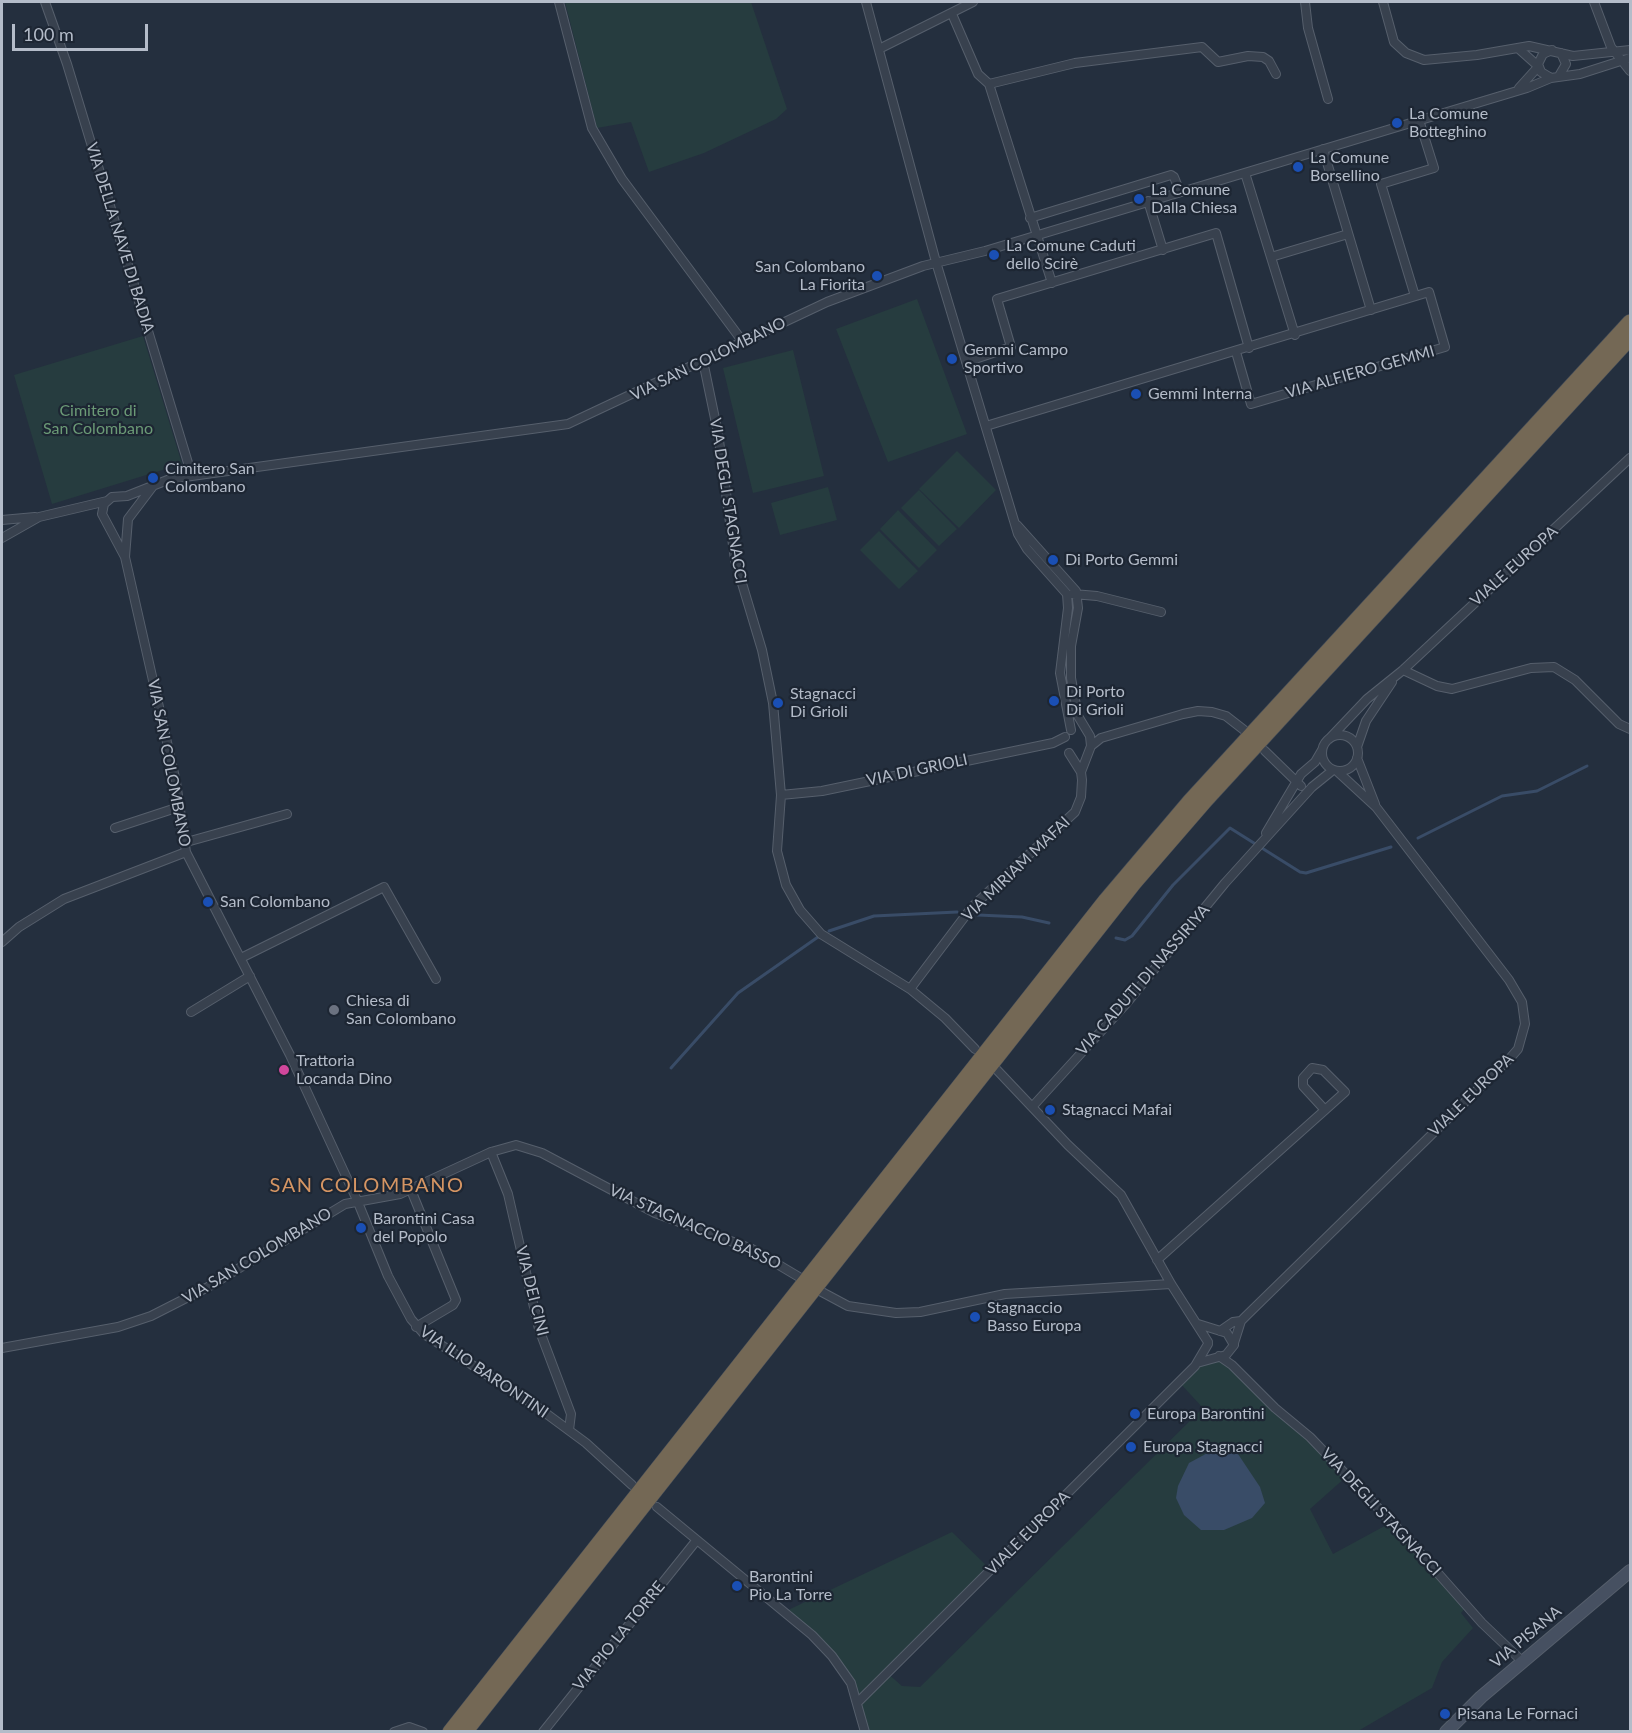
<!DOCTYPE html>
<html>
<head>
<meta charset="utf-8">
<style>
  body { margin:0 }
  #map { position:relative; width:1632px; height:1733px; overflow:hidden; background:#242f3e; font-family:Lato,sans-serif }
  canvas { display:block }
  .frame { position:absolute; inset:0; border:3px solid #b4bcc9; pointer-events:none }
  .scale { position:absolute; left:12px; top:24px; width:136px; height:27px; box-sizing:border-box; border:3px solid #b4bcc9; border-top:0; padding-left:8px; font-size:18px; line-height:21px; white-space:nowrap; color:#b4bcc9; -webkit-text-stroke:4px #1d2633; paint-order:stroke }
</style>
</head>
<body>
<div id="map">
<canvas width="1632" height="1733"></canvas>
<div class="frame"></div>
<div class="scale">100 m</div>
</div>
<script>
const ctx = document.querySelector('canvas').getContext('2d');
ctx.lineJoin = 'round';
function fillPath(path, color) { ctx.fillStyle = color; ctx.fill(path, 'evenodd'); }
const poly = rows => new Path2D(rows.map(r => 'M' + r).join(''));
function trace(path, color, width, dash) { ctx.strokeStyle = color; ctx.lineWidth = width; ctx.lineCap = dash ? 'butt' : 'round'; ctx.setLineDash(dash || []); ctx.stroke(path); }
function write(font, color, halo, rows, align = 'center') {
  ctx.font = font + ' Lato,sans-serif'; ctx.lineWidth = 4.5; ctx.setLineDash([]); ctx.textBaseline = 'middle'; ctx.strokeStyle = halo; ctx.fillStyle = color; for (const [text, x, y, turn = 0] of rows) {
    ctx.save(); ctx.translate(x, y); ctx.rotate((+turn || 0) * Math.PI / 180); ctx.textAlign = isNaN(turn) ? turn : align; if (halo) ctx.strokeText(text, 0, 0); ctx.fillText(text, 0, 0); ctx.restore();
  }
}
const green = poly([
  [565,2,751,2,787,109,776,119,704,153,649,172,631,122,597,128],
  [917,299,967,434,888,462,836,329],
  [143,336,182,464,52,504,14,375],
  [793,350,824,476,753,493,723,368],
  [957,451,996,490,959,528,919,489],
  [828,487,837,520,780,535,771,503],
  [919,490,957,529,939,546,901,508],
  [898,510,937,550,919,568,880,529],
  [879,531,918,571,899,589,860,550],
  [1219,1356,1346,1477,1310,1509,1333,1554,1392,1522,1467,1606,1461,1613,1473,1628,1442,1662,1432,1688,1358,1731,865,1732,841,1669,784,1612,952,1532,991,1570,887,1673,902,1686,920,1687,1203,1408,1179,1382,1197,1364]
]);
const water = poly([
  [1226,1443,1236,1451,1260,1487,1265,1503,1252,1518,1224,1530,1201,1530,1184,1515,1176,1498,1178,1486,1189,1463]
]);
const stream = poly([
  [1418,838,1502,796,1537,791,1587,766],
  [978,915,1022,917,1049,923],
  [829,931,874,916,957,912],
  [1116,938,1125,940,1132,936,1173,885,1230,828,1300,872,1306,873,1391,847],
  [671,1068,738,993,818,937]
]);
const street = poly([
  [45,2,67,64,192,476],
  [559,2,592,128,622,179,743,342],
  [866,2,936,262,1018,534,1027,549,1067,594,1068,608,1060,673,1071,730],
  [1305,2,1308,28,1328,99],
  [1383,2,1394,42,1406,53,1424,60,1477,55,1529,46,1573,56,1630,50],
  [1594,2,1611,47,1630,71],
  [952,14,978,74,989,84,1075,63,1202,47,1218,62,1248,56,1263,57,1269,61,1276,74],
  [879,49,973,2],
  [1519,49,1538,66],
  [1559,76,1566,64,1561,53],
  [1551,78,1541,72,1538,64,1543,54,1552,50],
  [989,84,1052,283],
  [1519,88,1538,67],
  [1323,149,1371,310],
  [1245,173,1295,335],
  [1148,201,1163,250],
  [1030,218,1171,175,1174,177,1180,192],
  [1271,257,1348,234],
  [1415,296,1381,184,1434,168,1419,120],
  [703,361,718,433,735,560,762,650,773,703,781,795,777,851,786,885,800,910,821,934,910,989,945,1018,975,1049],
  [966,362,1011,347,997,299,1216,233,1249,348],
  [986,426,1429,292,1445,347,1251,404,1236,352],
  [153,486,128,519,125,557,176,782,186,852,290,1055,357,1200,388,1276,411,1319,424,1334,536,1406,586,1443,632,1485],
  [2,520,35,517],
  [1017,525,1076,591,1078,608,1071,646,1071,678,1078,716,1090,736,1091,746],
  [2,538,39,517,107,501],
  [125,557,102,514,104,504,112,497,127,496,170,479,568,424,827,302,923,266,985,251,1527,88,1551,78,1580,74,1630,58],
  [1073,594,1097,596,1161,612],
  [1403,670,1437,686,1452,689,1531,668,1554,667,1575,680,1619,724,1630,729],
  '1322 753a18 18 0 1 1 36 0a18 18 0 1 1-36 0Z',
  [1329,739,1367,699,1403,670,1630,458],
  [1357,747,1366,721,1392,682],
  [1265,751,1301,786],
  [1357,758,1375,804],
  [1081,772,1091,746,1101,738,1183,714,1198,711,1212,712,1226,716,1244,730],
  [781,795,822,791,1053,743,1065,737],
  [115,828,179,807],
  [1266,833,1301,774,1315,762,1322,750],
  [183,843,287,814],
  [2,942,19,927,64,899,186,852],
  [241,958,384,887,436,979],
  [910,989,972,907,1075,812,1081,797,1082,780,1081,772,1069,753],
  [191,1012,250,976],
  [997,1070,1068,1145,1121,1195,1171,1284,1208,1342],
  [1032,1107,1125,1005,1225,883,1312,787,1333,770],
  [491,1152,508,1194,539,1329,571,1414,569,1430],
  [411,1190,456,1300,453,1305,416,1327],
  [1157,1260,1325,1110,1345,1092,1323,1070,1312,1068,1303,1078,1303,1086,1325,1110],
  [820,1291,848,1306,896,1313,920,1312,1005,1294,1171,1284],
  [1220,1331,1233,1322,1241,1321],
  [1234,1343,1241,1321,1247,1315,1511,1057,1518,1049,1525,1024,1522,1002,1509,980,1376,807,1338,772],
  [2,1348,118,1327,151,1316,208,1287,345,1204,400,1194,491,1152,516,1145,542,1153,655,1213,752,1249,799,1277],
  [1219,1356,1232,1365,1275,1408,1310,1437,1405,1536,1482,1623,1523,1662],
  [1197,1363,1226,1355,1234,1345,1227,1333,1198,1324],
  [657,1507,812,1635,832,1656,851,1683,865,1732],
  [858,1702,1195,1366,1208,1344],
  [394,1732,409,1727,423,1732],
  [543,1732,696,1541]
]);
const secondary = poly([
  [1446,1732,1481,1697,1630,1571]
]);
const highway = poly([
  [450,1732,1106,900,1190,801,1630,322],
  [465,1732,1134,883,1205,801,1630,338]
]);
const markers = [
  [1397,123,6,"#1a4fb4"],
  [1298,167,6,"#1a4fb4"],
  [1139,199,6,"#1a4fb4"],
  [994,255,6,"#1a4fb4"],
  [877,276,6,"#1a4fb4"],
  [952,359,6,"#1a4fb4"],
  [1136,394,6,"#1a4fb4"],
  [153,478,6,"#1a4fb4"],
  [1053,560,6,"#1a4fb4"],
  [1054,701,6,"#1a4fb4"],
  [778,703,6,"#1a4fb4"],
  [208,902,6,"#1a4fb4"],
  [334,1010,6,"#6b7280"],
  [284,1070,6,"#d1479c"],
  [1050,1110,6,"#1a4fb4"],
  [361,1228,6,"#1a4fb4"],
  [975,1317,6,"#1a4fb4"],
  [1135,1414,6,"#1a4fb4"],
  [1131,1447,6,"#1a4fb4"],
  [737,1586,6,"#1a4fb4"],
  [1445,1714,6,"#1a4fb4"]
];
const poiNames = [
  ["La Comune",1409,114],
  ["Botteghino",1409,132],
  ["La Comune",1310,158],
  ["Borsellino",1310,176],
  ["La Comune",1151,190],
  ["Dalla Chiesa",1151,208],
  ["La Comune Caduti",1006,246],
  ["dello Scirè",1006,264],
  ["San Colombano",865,267,"right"],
  ["La Fiorita",865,285,"right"],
  ["Gemmi Campo",964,350],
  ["Sportivo",964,368],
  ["Gemmi Interna",1148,394],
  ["Cimitero San",165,469],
  ["Colombano",165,487],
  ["Di Porto Gemmi",1065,560],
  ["Di Porto",1066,692],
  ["Di Grioli",1066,710],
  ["Stagnacci",790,694],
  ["Di Grioli",790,712],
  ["San Colombano",220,902],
  ["Chiesa di",346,1001],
  ["San Colombano",346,1019],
  ["Trattoria",296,1061],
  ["Locanda Dino",296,1079],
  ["Stagnacci Mafai",1062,1110],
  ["Barontini Casa",373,1219],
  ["del Popolo",373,1237],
  ["Stagnaccio",987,1308],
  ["Basso Europa",987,1326],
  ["Europa Barontini",1147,1414],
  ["Europa Stagnacci",1143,1447],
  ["Barontini",749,1577],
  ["Pio La Torre",749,1595],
  ["Pisana Le Fornaci",1457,1714]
];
const streetNames = [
  ["VIA DELLA NAVE DI BADIA",120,238,73],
  ["VIA SAN COLOMBANO",708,359,-26],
  ["VIA ALFIERO GEMMI",1360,372,-16],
  ["VIA DEGLI STAGNACCI",728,501,81],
  ["VIALE EUROPA",1514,566,-42],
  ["VIA SAN COLOMBANO",169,763,79],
  ["VIA DI GRIOLI",917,770,-12],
  ["VIA MIRIAM MAFAI",1016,869,-44],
  ["VIA CADUTI DI NASSIRIYA",1143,980,-49],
  ["VIALE EUROPA",1471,1095,-44],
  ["VIA STAGNACCIO BASSO",695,1227,24],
  ["VIA SAN COLOMBANO",257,1256,-31],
  ["VIA DEI CINI",532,1291,76],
  ["VIA ILIO BARONTINI",484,1372,34],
  ["VIA DEGLI STAGNACCI",1381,1512,47],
  ["VIALE EUROPA",1028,1533,-45],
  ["VIA PIO LA TORRE",619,1636,-51],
  ["VIA PISANA",1526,1637,-40]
];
const parkNames = [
  ["Cimitero di",98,411],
  ["San Colombano",98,429]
];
const quarterNames = [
  ["SAN COLOMBANO",367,1186]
];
fillPath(green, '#263c3f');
fillPath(water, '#394c67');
trace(stream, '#394c67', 3);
trace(street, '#565f6c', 10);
trace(secondary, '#565f6c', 14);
trace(highway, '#434c59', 16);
trace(street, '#38414e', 8);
trace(secondary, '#465061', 12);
trace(highway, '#746855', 15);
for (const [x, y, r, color] of markers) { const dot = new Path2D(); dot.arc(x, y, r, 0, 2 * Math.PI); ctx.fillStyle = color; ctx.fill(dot); trace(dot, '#1d2633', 2); }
write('16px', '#b4bcc9', '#1d2633', poiNames, 'left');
write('16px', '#b4bcc9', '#1d2633', streetNames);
write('16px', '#6b9a76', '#1d2633', parkNames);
ctx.letterSpacing = '1.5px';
write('20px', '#d59563', '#1d2633', quarterNames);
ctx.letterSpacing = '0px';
</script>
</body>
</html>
